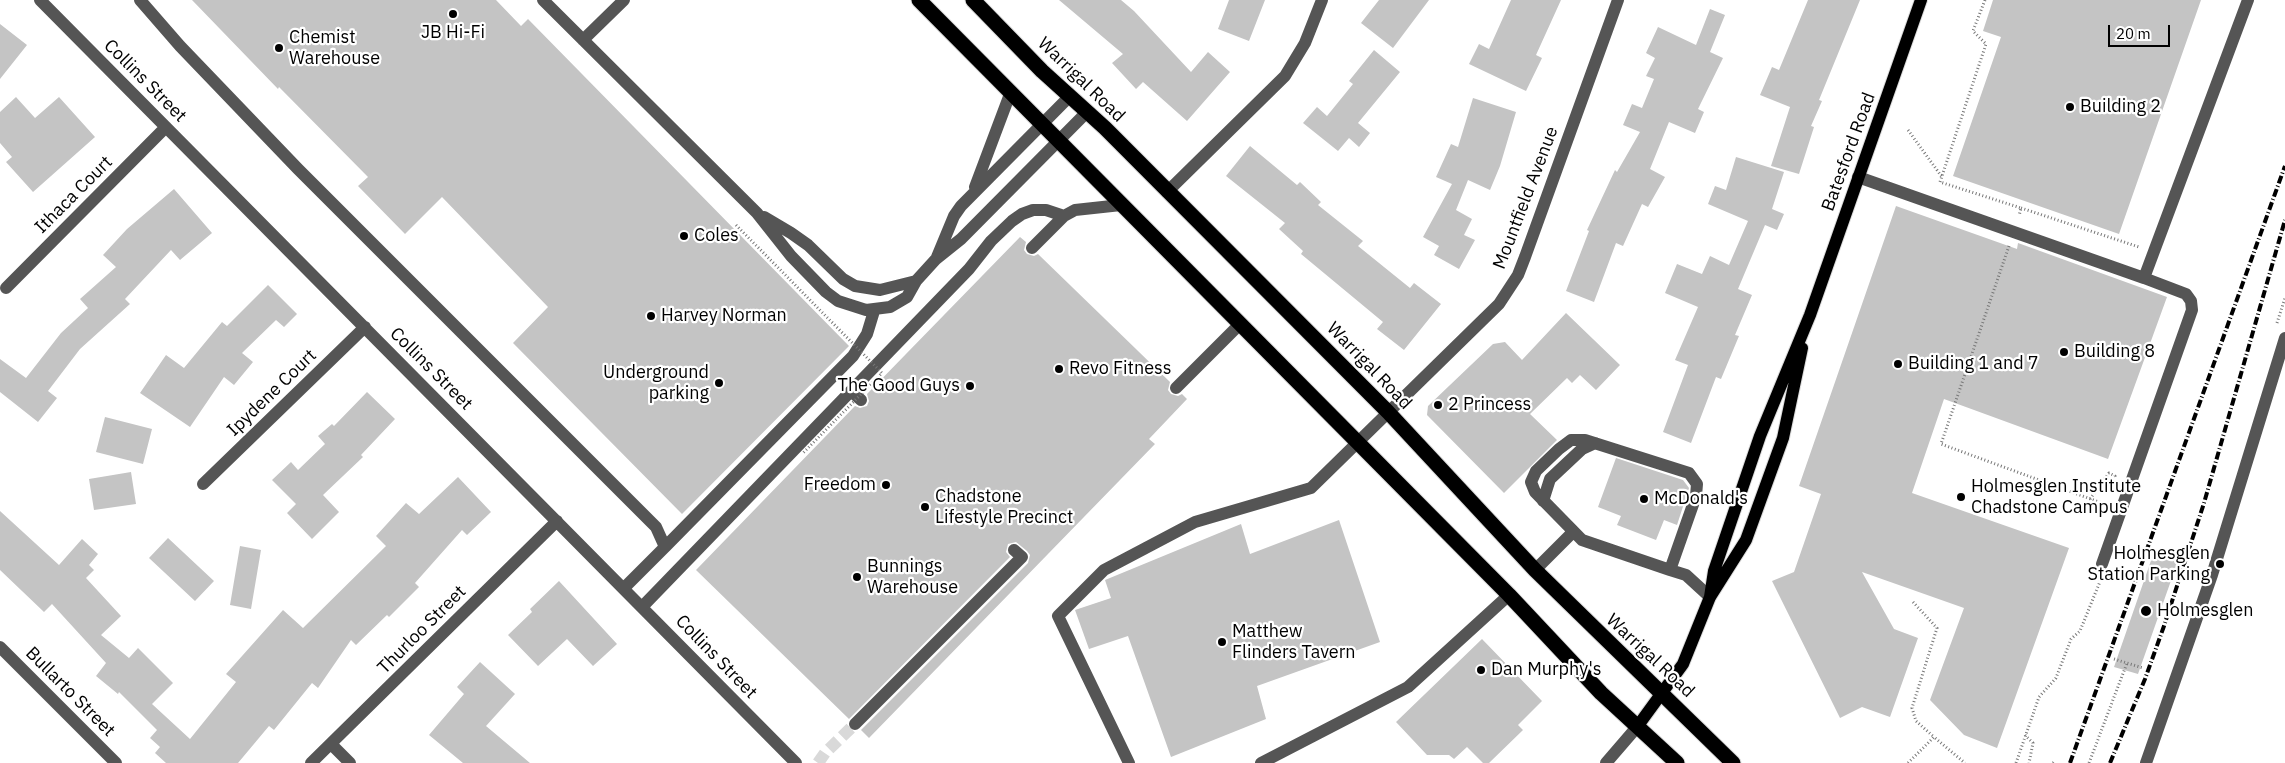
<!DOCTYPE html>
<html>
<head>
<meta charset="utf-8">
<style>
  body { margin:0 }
  #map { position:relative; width:2285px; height:763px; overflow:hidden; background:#fff; font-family:"IBM Plex Sans",sans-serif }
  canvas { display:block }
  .scale { position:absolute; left:2108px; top:25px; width:62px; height:22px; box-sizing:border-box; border:2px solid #000; border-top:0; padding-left:6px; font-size:15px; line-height:18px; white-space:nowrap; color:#000; -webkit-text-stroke:4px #fff; paint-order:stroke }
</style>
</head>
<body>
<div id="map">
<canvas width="2285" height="763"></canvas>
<div class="scale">20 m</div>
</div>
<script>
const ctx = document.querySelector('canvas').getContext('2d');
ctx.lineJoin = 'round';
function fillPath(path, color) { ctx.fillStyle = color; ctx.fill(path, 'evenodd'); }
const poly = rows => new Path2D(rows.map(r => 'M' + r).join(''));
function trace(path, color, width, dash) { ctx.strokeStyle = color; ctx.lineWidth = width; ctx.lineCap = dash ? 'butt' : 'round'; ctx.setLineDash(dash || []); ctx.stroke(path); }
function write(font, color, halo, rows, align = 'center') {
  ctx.font = font + ' "IBM Plex Sans",sans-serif'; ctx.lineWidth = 4.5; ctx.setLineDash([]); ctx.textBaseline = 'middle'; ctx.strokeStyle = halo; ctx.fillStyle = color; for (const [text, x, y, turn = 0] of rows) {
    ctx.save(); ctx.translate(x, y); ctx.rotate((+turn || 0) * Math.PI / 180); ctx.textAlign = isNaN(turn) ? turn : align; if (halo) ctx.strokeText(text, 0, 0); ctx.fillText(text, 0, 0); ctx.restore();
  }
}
const building = poly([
  [192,0,496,0,521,26,528,19,849,346,682,514,513,343,548,307,442,197,405,234,358,186,368,177,279,87,278,89],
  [1059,0,1121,0,1134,11,1191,72,1208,52,1230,72,1187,121,1143,82,1136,89,1112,63,1123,54],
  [1229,0,1265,0,1249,41,1218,29],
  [1379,0,1429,0,1393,48,1361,23],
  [1511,0,1561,0,1536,55,1542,58,1526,91,1469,64,1479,44,1489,49],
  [1808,0,1860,0,1819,100,1822,101,1811,126,1814,127,1799,174,1771,166,1790,107,1760,95,1772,67,1779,70],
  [1993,0,2201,0,2119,234,1953,176,2001,37,1983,31],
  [1710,9,1725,15,1710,52,1723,58,1698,109,1704,112,1695,133,1669,122,1650,169,1665,177,1648,207,1642,204,1623,246,1616,243,1594,302,1566,291,1589,231,1587,230,1615,170,1617,172,1640,132,1623,125,1632,104,1642,108,1654,79,1646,76,1655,58,1646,53,1658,27,1696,45],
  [0,24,27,45,0,79],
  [1374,50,1400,72,1358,123,1370,133,1359,147,1349,138,1338,151,1303,123,1317,107,1327,116,1353,84,1349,81],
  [16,97,35,118,59,97,95,137,33,192,6,162,12,157,0,143,0,112],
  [1473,98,1516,112,1500,166,1490,190,1468,180,1456,210,1472,219,1464,235,1475,240,1459,269,1434,255,1439,246,1423,237,1452,184,1436,177,1451,144,1458,147],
  [1250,146,1297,185,1300,182,1321,202,1318,205,1363,241,1358,246,1410,288,1414,283,1441,304,1404,350,1377,329,1383,322,1301,254,1303,251,1279,229,1285,223,1226,176],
  [1736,157,1784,172,1772,209,1784,214,1777,230,1765,225,1738,289,1752,295,1735,335,1739,336,1721,379,1716,377,1691,443,1663,432,1688,365,1675,360,1698,307,1665,293,1677,264,1702,274,1710,256,1729,265,1748,221,1708,204,1715,186,1726,190],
  [174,189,212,233,180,260,171,250,125,299,130,304,80,349,48,391,57,398,38,422,0,392,0,359,26,378,61,333,88,308,80,299,116,267,103,255,127,229],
  [1896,206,2017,249,2018,243,2167,297,2108,459,1944,399,1912,493,2069,548,1997,748,1964,735,1930,700,1964,608,1862,572,1894,629,1918,638,1890,717,1862,707,1840,718,1772,581,1794,572,1821,494,1799,486],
  [1020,237,1026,242,1024,250,1027,254,1034,256,1038,254,1170,382,1168,390,1171,394,1178,396,1182,394,1187,399,1149,439,1155,444,869,738,861,730,1028,563,1030,555,1027,551,1016,542,1008,544,1006,552,1010,557,849,719,696,570,855,406,860,408,867,406,869,401,867,394],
  [268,285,297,314,284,327,276,320,242,353,253,362,234,385,224,377,190,427,140,393,166,355,184,368,222,322,227,326],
  [1566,313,1620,365,1596,390,1580,375,1572,383,1567,378,1530,414,1557,440,1504,493,1427,415,1428,406,1493,344,1505,342,1522,360],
  [367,392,395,419,361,455,363,457,323,495,339,512,312,539,287,513,296,504,272,480,291,462,298,470,325,444,318,436,332,424,334,426],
  [105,417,152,429,143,464,96,452],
  [1616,458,1683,480,1689,488,1677,525,1664,520,1656,540,1617,525,1621,516,1598,507],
  [131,472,136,504,94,510,89,479],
  [458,477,491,512,467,535,462,530,415,583,419,587,389,617,387,615,356,645,351,640,318,688,312,683,274,730,269,726,238,763,166,763,155,753,160,747,150,738,157,730,119,692,118,694,96,676,106,663,52,604,44,612,0,570,0,511,59,565,82,539,98,554,89,565,94,570,86,578,121,616,101,635,129,658,138,648,173,683,152,704,190,739,236,682,226,674,283,610,303,628,386,546,376,536,406,503,419,514],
  [1339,520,1380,642,1257,686,1266,719,1171,757,1128,636,1089,649,1075,610,1111,598,1105,580,1241,524,1250,554],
  [168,538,214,581,195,601,149,558],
  [240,546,261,550,251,609,230,605],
  [2155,549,2179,558,2138,674,2114,667],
  [559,581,617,644,593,666,567,639,538,666,508,635,532,612,530,609],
  [1482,639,1542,701,1518,725,1523,730,1489,763,1483,763,1467,747,1454,759,1449,755,1427,755,1396,722],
  [480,662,515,694,486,726,530,763,463,763,429,735,464,694,457,687]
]);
const minorTunnel = poly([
  [818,763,825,753,855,724]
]);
const path = poly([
  [1985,0,1973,31,1986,44,1940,182,2021,208,2019,216],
  [1908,130,1942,177],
  [2021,208,2139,247],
  [2009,246,1941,444,2107,505],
  [2277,323,2285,298],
  [2090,499,2109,473,2115,476,2114,479],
  [1913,602,1937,628,1912,708,1916,721,1934,737],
  [2114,659,2143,668],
  [2025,735,2033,743,2029,763],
  [1908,763,1934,737,1965,763],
  [2016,763,2039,697,2056,678,2071,639,2080,631,2101,579],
  [2053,763,2055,761],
  [2089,763,2127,663]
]);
const minor = poly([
  [40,0,796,763],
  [140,0,180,46,298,169,656,527,665,547,624,588],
  [543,0,757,213,791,256,826,292,838,301,866,310,890,307,907,297,916,281,936,259,961,239,1087,112],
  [583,40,624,0],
  [1858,177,2144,278,2248,0],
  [975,187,1010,94],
  [1167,192,1285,76,1305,43,1322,0],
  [764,217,791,233,808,245,843,279,855,286,880,290,916,281],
  [1032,248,1064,216,1075,210,1121,205],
  [937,257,954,216,961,206,1070,96],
  [6,288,166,127],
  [1176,388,1240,324],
  [851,391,861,400],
  [203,484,365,327],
  [1543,501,1550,479,1582,449,1595,443],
  [665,547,853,356,867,334,874,311],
  [2102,564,2192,310,2191,301,2186,294,2144,278],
  [1535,570,1573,532],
  [1670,570,1696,496,1697,484,1689,473,1585,440,1571,440,1559,449,1536,471,1531,482,1535,492,1582,540,1670,570,1686,575,1710,597],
  [642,607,969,269,991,241,1012,221,1022,214,1033,210,1046,210,1064,216],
  [0,647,116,763],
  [855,724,1022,557,1014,550],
  [331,744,350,763],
  [311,763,557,521],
  [1129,763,1058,616,1104,570,1195,522,1311,488,1499,304,1518,275,1525,257,1618,0],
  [1261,763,1408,687,1509,595],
  [1606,763,1637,727],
  [2146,763,2212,575,2285,338]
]);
const major = poly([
  [1710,597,1714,571,1760,436,1810,315,1921,0],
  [1637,727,1683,664,1710,597,1746,540,1783,438,1802,348]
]);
const highway = poly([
  [919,0,1509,595,1601,693,1677,763],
  [973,0,1042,71,1105,128,1388,412,1535,570,1733,763]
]);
const rail = poly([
  [2070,763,2285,166],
  [2110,763,2145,679,2164,626,2204,503,2285,220]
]);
const pathBridge = poly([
  [736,225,882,373,802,454]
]);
const markers = [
  [453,14,5,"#000"],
  [279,48,5,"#000"],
  [2070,107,5,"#000"],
  [684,236,5,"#000"],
  [651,316,5,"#000"],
  [2064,352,5,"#000"],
  [1898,364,5,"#000"],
  [1059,369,5,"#000"],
  [719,383,5,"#000"],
  [970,386,5,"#000"],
  [1438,405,5,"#000"],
  [886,485,5,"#000"],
  [1961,497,5,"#000"],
  [1644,499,5,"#000"],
  [925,507,5,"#000"],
  [2220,564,5,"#000"],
  [857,577,5,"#000"],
  [2146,611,6,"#000"],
  [1222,642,5,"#000"],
  [1481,670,5,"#000"]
];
const poiNames = [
  ["JB Hi-Fi",453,33,"center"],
  ["Chemist",289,38],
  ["Warehouse",289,59],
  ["Building 2",2080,107],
  ["Coles",694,236],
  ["Harvey Norman",661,316],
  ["Building 8",2074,352],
  ["Building 1 and 7",1908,364],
  ["Revo Fitness",1069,369],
  ["Underground",709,373,"right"],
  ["parking",709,394,"right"],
  ["The Good Guys",960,386,"right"],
  ["2 Princess",1448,405],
  ["Freedom",876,485,"right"],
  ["Holmesglen Institute",1971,487],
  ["Chadstone Campus",1971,508],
  ["Chadstone",935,497],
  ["Lifestyle Precinct",935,518],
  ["McDonald's",1654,499],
  ["Holmesglen",2210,554,"right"],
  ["Station Parking",2210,575,"right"],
  ["Bunnings",867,567],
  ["Warehouse",867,588],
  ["Holmesglen",2157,611],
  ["Matthew",1232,632],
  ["Flinders Tavern",1232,653],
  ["Dan Murphy's",1491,670]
];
const streetNames = [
  ["Warrigal Road",1081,80,44],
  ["Collins Street",145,81,45],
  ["Batesford Road",1849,152,-70],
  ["Ithaca Court",74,195,-45],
  ["Mountfield Avenue",1526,198,-69],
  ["Warrigal Road",1369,366,46],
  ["Collins Street",431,369,45],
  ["Ipydene Court",272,393,-44],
  ["Thurloo Street",422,630,-45],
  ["Warrigal Road",1650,656,43],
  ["Collins Street",716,657,46],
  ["Bullarto Street",70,692,45]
];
fillPath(building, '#c4c4c4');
trace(minorTunnel, '#d9d9d9', 12, [12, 6]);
trace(major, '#dbdbdb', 14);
trace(highway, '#dbdbdb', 17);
trace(path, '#777', 3, [1, 2.5]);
trace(minor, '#555', 12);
trace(major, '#000', 12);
trace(highway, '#000', 15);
trace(rail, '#000', 4, [8, 2.5, 1, 2.5]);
trace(pathBridge, '#777', 3, [1, 2.5]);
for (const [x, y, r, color] of markers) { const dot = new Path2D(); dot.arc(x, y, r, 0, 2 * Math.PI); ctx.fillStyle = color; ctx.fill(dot); trace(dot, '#fff', 2); }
write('18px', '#000', '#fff', poiNames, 'left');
write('18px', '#000', '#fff', streetNames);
</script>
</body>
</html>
